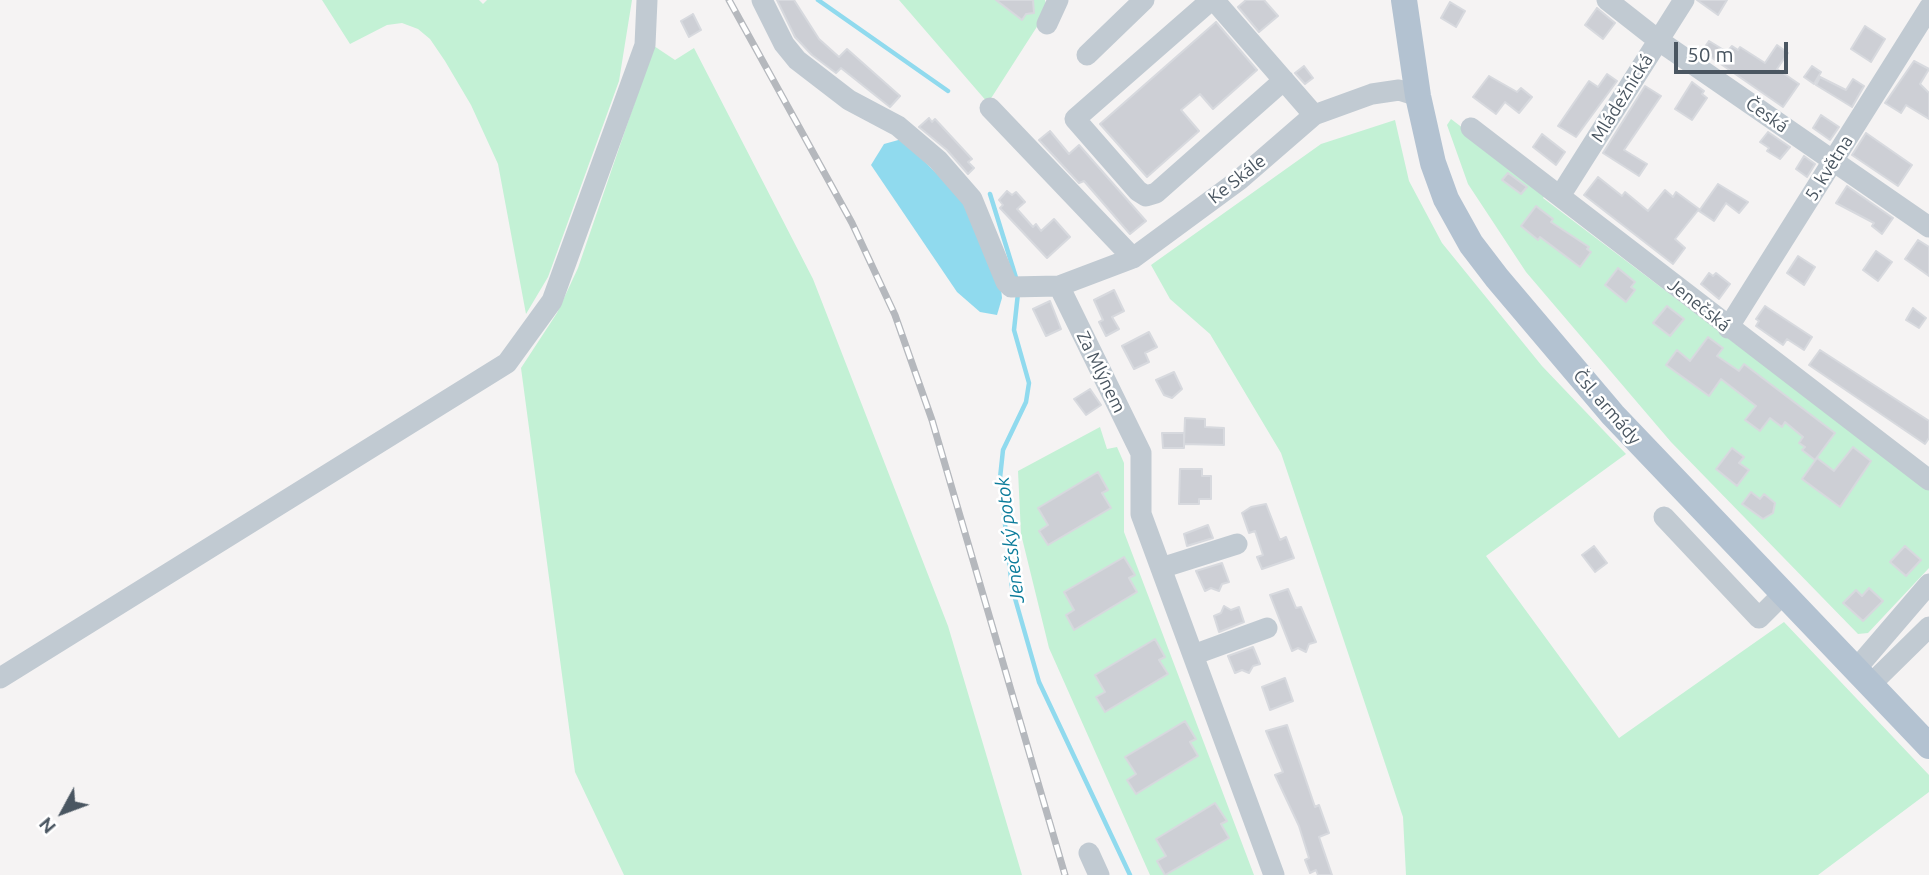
<!DOCTYPE html>
<html>
<head>
<meta charset="utf-8">
<style>
  body { margin:0 }
  #map { position:relative; width:1929px; height:875px; overflow:hidden; background:#f5f3f3; font-family:Ubuntu,sans-serif }
  canvas { display:block }
  .north { position:absolute; left:28px; top:777px; width:70px; height:70px; -webkit-text-stroke:5px #fff; paint-order:stroke; rotate:229deg; font-size:19px; font-weight:700; line-height:28px; text-align:center; color:#4a5661 }
  .north::after { content:''; display:block; margin:auto; width:24px; height:32px; background:#4a5661; clip-path:polygon(50% 0,100% 100%,50% 72%,0 100%) }
  .scale { position:absolute; left:1674px; top:42px; width:114px; height:32px; box-sizing:border-box; border:4px solid #4a5661; border-top:0; padding-left:9px; font-size:21px; line-height:24px; white-space:nowrap; color:#4a5661; -webkit-text-stroke:5px #fff; paint-order:stroke }
</style>
</head>
<body>
<div id="map">
<canvas width="1929" height="875"></canvas>
<div class="north">N</div>
<div class="scale">50 m</div>
</div>
<script>
const ctx = document.querySelector('canvas').getContext('2d');
ctx.lineJoin = 'round';
function fillPath(path, color) { ctx.fillStyle = color; ctx.fill(path, 'evenodd'); }
const poly = rows => new Path2D(rows.map(r => 'M' + r).join(''));
function trace(path, color, width, dash) { ctx.strokeStyle = color; ctx.lineWidth = width; ctx.lineCap = dash ? 'butt' : 'round'; ctx.setLineDash(dash || []); ctx.stroke(path); }
function write(font, color, halo, rows, align = 'center') {
  ctx.font = font + ' Ubuntu,sans-serif'; ctx.lineWidth = 5; ctx.setLineDash([]); ctx.textBaseline = 'middle'; ctx.strokeStyle = halo; ctx.fillStyle = color; for (const [text, x, y, turn = 0] of rows) {
    ctx.save(); ctx.translate(x, y); ctx.rotate((+turn || 0) * Math.PI / 180); ctx.textAlign = isNaN(turn) ? turn : align; if (halo) ctx.strokeText(text, 0, 0); ctx.fillText(text, 0, 0); ctx.restore();
  }
}
const green = poly([
  [322,0,479,0,483,4,487,0,632,0,619,81,548,277,526,314,498,164,471,105,445,61,430,39,418,29,402,23,387,25,350,44],
  [899,0,1045,0,1046,4,1040,22,988,103],
  [654,46,675,60,694,48,813,279,948,626,1022,875,624,875,575,772,521,368,557,313,578,268],
  [1451,119,1547,192,1543,198,1929,490,1929,568,1868,633,1858,634,1671,442,1526,272,1468,184,1447,125],
  [1395,120,1409,181,1442,243,1542,366,1626,454,1486,556,1619,738,1784,622,1929,775,1929,792,1818,875,1406,875,1403,817,1281,453,1210,334,1170,299,1151,265,1321,144],
  [1100,427,1107,449,1117,447,1124,463,1124,532,1254,875,1150,875,1049,648,1021,534,1018,471]
]);
const water = poly([
  [902,139,968,205,1001,288,1002,298,997,315,980,312,957,292,871,165,884,144]
]);
const stream = poly([
  [818,0,948,91],
  [990,194,1017,281],
  [1018,293,1014,330,1029,383,1026,402,1003,450,1000,478,1012,588,1039,682,1130,875]
]);
const building = poly([
  [777,0,794,0,819,39,839,57,847,49,900,96,890,107,841,68,836,73,812,55,795,37,777,0],
  [996,0,1033,0,1034,13,1026,14,1022,20,996,0],
  [1246,0,1264,0,1278,16,1259,32,1238,7,1246,0],
  [1697,0,1727,0,1718,15,1697,0],
  [1450,2,1465,11,1456,27,1441,18,1450,2],
  [1597,8,1615,23,1603,39,1585,25,1597,8],
  [693,14,701,30,689,37,681,21,693,14],
  [1216,22,1257,70,1213,109,1200,94,1181,110,1199,131,1147,177,1100,124,1216,22],
  [1865,26,1885,39,1871,62,1851,49,1865,26],
  [1709,41,1727,52,1732,46,1738,50,1740,47,1765,63,1777,45,1788,53,1777,69,1799,84,1783,107,1702,51,1709,41],
  [1914,61,1929,69,1920,84,1929,93,1929,119,1906,105,1901,113,1885,103,1914,61],
  [1304,66,1313,78,1305,84,1295,73,1304,66],
  [1812,66,1821,72,1814,84,1804,77,1812,66],
  [1607,74,1617,81,1576,137,1558,126,1589,81,1598,87,1607,74],
  [1489,76,1517,92,1521,88,1532,97,1519,113,1505,102,1496,114,1473,97,1489,76],
  [1820,77,1846,90,1853,79,1864,86,1852,107,1816,85,1820,77],
  [1692,82,1704,91,1702,94,1707,98,1692,120,1675,109,1692,82],
  [1645,86,1661,96,1624,150,1647,164,1639,176,1603,153,1645,86],
  [1821,115,1839,127,1830,140,1813,128,1821,115],
  [929,118,932,122,935,119,972,159,968,162,974,168,968,174,947,150,919,127,929,118],
  [1050,131,1069,154,1079,145,1146,221,1130,234,1084,181,1079,183,1039,140,1050,131],
  [1768,132,1790,147,1780,159,1767,151,1769,148,1760,142,1768,132],
  [1866,133,1912,165,1898,186,1852,155,1866,133],
  [1542,134,1565,152,1556,165,1533,147,1542,134],
  [1804,156,1815,164,1807,177,1796,169,1804,156],
  [1508,173,1527,187,1521,194,1502,180,1508,173],
  [1598,177,1622,196,1625,192,1648,211,1665,190,1673,197,1676,192,1699,209,1675,239,1685,248,1673,264,1584,195,1598,177],
  [1718,184,1748,202,1739,213,1726,203,1714,221,1699,211,1718,184],
  [1847,186,1893,218,1882,234,1872,226,1874,223,1836,203,1847,186],
  [1007,191,1012,195,1016,192,1025,202,1017,209,1033,227,1036,224,1041,231,1054,219,1070,237,1047,258,1000,208,1003,205,999,200,1007,191],
  [1536,206,1553,219,1551,222,1589,247,1587,249,1591,252,1580,267,1540,237,1538,240,1521,226,1536,206],
  [1918,240,1929,247,1929,276,1905,259,1918,240],
  [1876,251,1892,262,1878,281,1863,270,1876,251],
  [1798,256,1815,267,1804,285,1787,273,1798,256],
  [1618,268,1635,282,1631,287,1635,290,1626,302,1605,285,1618,268],
  [1709,273,1713,276,1716,273,1730,284,1719,299,1701,284,1709,273],
  [1114,290,1124,311,1112,317,1119,329,1106,336,1099,322,1103,320,1094,300,1114,290],
  [1050,301,1061,329,1046,336,1033,309,1050,301],
  [1667,306,1684,319,1670,336,1653,323,1667,306],
  [1765,306,1812,337,1804,350,1787,339,1783,345,1756,326,1759,321,1756,319,1765,306],
  [1913,308,1926,318,1919,328,1906,320,1913,308],
  [1149,332,1157,347,1145,353,1149,362,1134,369,1122,346,1149,332],
  [1708,337,1723,348,1717,356,1739,371,1744,364,1835,433,1815,460,1802,450,1805,447,1799,443,1803,437,1785,422,1782,427,1770,418,1760,431,1745,420,1756,406,1721,379,1709,396,1666,365,1677,350,1690,361,1708,337],
  [1820,350,1929,421,1929,438,1925,444,1809,365,1820,350],
  [1174,372,1182,389,1172,398,1164,395,1156,380,1174,372],
  [1090,389,1101,405,1086,415,1074,399,1090,389],
  [1185,418,1205,419,1205,427,1224,428,1224,445,1184,444,1185,418],
  [1162,433,1184,433,1184,448,1163,448,1162,433],
  [1853,447,1871,461,1840,507,1802,479,1817,458,1834,471,1853,447],
  [1732,448,1744,457,1739,463,1749,470,1737,486,1716,469,1732,448],
  [1180,469,1202,469,1202,476,1211,476,1211,499,1199,499,1199,504,1179,504,1180,469],
  [1098,472,1108,490,1102,493,1111,508,1048,545,1039,531,1048,525,1038,508,1098,472],
  [1751,492,1760,499,1764,494,1775,503,1773,513,1763,519,1742,504,1751,492],
  [1266,504,1280,540,1286,537,1294,558,1262,569,1257,557,1263,555,1255,531,1249,533,1242,513,1251,507,1266,504],
  [1208,525,1213,538,1187,546,1184,534,1208,525],
  [1594,546,1607,563,1595,572,1582,555,1594,546],
  [1905,546,1921,560,1906,576,1890,562,1905,546],
  [1124,557,1135,575,1129,578,1137,592,1074,630,1066,615,1074,610,1064,592,1124,557],
  [1222,563,1229,582,1222,584,1219,591,1211,588,1205,591,1196,571,1222,563],
  [1869,588,1883,601,1863,621,1843,603,1856,590,1862,596,1869,588],
  [1288,589,1296,608,1301,607,1316,642,1309,644,1306,652,1298,648,1292,651,1270,595,1288,589],
  [1224,606,1231,610,1239,607,1244,622,1219,632,1214,616,1221,613,1224,606],
  [1155,639,1165,657,1159,660,1168,674,1105,712,1096,697,1105,692,1095,675,1155,639],
  [1253,647,1260,664,1253,666,1249,673,1242,670,1235,673,1228,656,1253,647],
  [1285,678,1293,701,1270,710,1262,687,1285,678],
  [1185,721,1196,739,1190,742,1198,756,1136,794,1127,780,1136,774,1125,757,1185,721],
  [1287,725,1315,807,1319,805,1329,833,1319,837,1332,875,1318,875,1316,870,1310,873,1305,860,1309,858,1299,826,1275,775,1283,772,1266,731,1287,725],
  [1215,803,1227,821,1221,824,1229,838,1165,875,1157,861,1166,856,1156,839,1215,803]
]);
const minor = poly([
  [762,0,784,44,797,60,849,100,898,126,938,160,972,199,1006,282,1011,287,1059,286,1133,258,1239,180,1314,115,1372,94,1399,90,1418,96],
  [1211,0,1075,119,1138,191,1146,196,1156,193,1284,80],
  [1214,0,1314,115],
  [1607,0,1658,40,1929,227],
  [1047,24,1058,0],
  [1087,55,1144,0],
  [990,108,1133,258],
  [1471,128,1929,480],
  [1560,196,1684,0],
  [1059,286,1141,453,1141,514,1274,875],
  [1728,328,1929,8],
  [1664,517,1759,618,1783,594],
  [1161,568,1237,544],
  [1193,655,1267,628],
  [1856,669,1929,584],
  [0,678,507,363,552,301,645,45,647,0],
  [1871,684,1929,627],
  [1089,853,1099,875]
]);
const major = poly([
  [1404,0,1418,96,1433,163,1446,199,1471,244,1497,278,1613,415,1929,746]
]);
const rail = poly([
  [729,0,852,223,895,315,932,420,1065,875]
]);
const streetNames = [
  ["Mládežnická",1622,98,-58],
  ["Česká",1767,115,35],
  ["5. května",1829,168,-58],
  ["Ke Skále",1237,179,-38],
  ["Jenečská",1699,305,38],
  ["Za Mlýnem",1101,372,64],
  ["Čsl. armády",1607,407,49]
];
const waterNames = [
  ["Jenečský potok",1010,540,-97]
];
fillPath(green, '#c3f1d5');
fillPath(water, '#90daee');
trace(stream, '#90daee', 4.5);
fillPath(building, '#cdcfd5');
trace(building, '#d7d9de', 2);
trace(minor, '#c1cad2', 21);
trace(major, '#b3c2d1', 26);
trace(rail, '#b5b8bd', 7);
trace(rail, '#fff', 4.5, [13]);
write('18px', '#4a5661', '#fff', streetNames);
write('italic 19px', '#0c7c9b', '#fff', waterNames);
</script>
</body>
</html>
